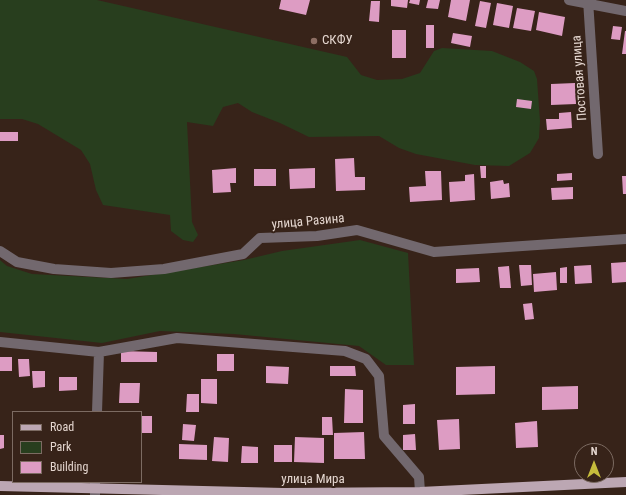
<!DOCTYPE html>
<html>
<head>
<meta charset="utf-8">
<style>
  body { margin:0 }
  #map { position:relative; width:626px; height:495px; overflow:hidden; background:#372319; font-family:"Roboto Condensed",sans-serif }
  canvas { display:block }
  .legend { position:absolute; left:12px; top:411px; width:130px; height:72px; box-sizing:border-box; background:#372319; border:1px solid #7c6b62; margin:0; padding:5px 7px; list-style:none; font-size:12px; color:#e4d6cf }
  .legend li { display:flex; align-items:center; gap:8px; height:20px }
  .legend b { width:20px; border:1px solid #7c6b62 }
  .north { position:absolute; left:574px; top:443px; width:40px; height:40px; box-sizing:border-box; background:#372319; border:1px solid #7c6b62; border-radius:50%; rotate:0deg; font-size:11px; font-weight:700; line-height:16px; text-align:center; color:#e4d6cf }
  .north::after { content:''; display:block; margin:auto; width:14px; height:18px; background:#c6bc3c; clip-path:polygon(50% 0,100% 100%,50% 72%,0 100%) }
</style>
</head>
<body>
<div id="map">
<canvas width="626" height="495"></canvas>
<ul class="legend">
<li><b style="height:5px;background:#bca7b3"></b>Road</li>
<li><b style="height:11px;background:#283e1e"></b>Park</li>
<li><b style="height:11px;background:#dd9cc3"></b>Building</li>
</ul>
<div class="north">N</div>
</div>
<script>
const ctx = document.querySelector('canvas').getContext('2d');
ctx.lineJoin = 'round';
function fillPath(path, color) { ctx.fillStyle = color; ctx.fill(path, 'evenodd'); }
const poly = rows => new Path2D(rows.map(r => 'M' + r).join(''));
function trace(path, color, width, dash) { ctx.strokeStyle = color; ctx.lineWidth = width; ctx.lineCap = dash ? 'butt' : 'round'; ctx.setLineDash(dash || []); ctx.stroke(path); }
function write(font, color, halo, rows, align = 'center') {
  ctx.font = font + ' "Roboto Condensed",sans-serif'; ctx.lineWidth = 4; ctx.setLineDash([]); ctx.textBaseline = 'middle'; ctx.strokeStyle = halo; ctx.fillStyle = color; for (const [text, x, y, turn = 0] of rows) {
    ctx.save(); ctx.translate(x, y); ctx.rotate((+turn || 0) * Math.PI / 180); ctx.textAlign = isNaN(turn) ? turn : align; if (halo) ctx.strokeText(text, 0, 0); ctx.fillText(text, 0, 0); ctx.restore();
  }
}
const green = poly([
  [0,0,97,0,347,57,361,75,377,80,402,79,420,73,434,51,442,48,492,51,520,62,534,71,537,79,540,121,539,138,530,153,509,166,475,165,416,154,399,148,379,136,309,137,280,123,252,112,238,103,223,107,213,126,187,122,192,222,198,235,193,242,183,240,171,231,170,215,103,205,96,190,90,164,81,150,38,124,22,119,0,119],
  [360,240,408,253,414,365,386,365,359,346,234,334,160,331,102,343,0,332,0,260,7,266,32,274,127,279,244,260,282,251]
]);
const building = poly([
  [281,0,310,0,306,15,279,9],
  [391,0,408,0,407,8,391,6],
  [410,0,420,0,419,5,409,3],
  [428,0,440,0,438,9,426,8],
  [451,0,470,0,466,21,448,17],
  [371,1,380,1,379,22,369,21],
  [480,1,491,3,486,28,475,26],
  [497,3,513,6,509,28,493,25],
  [517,8,535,11,531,31,513,28],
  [539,12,565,17,562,36,536,30],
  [426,25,434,25,434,48,426,48],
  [613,26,622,27,620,40,611,39],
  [392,30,406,30,406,58,392,58],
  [625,31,626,31,626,54,622,54],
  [453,33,472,36,470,47,451,43],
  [575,83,576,104,551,105,551,84],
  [517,99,532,101,531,109,516,107],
  [571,112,572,128,547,130,546,119,559,119,559,113],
  [0,132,18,132,18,141,0,141],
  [354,158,355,177,365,177,365,190,336,191,335,159],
  [480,166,486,166,486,178,481,178],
  [236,168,236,183,230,183,231,192,213,193,212,170],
  [315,168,315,188,290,189,289,169],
  [254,169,276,169,276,186,254,186],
  [425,171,441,171,442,200,410,202,409,187,426,186],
  [572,173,572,180,557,181,557,174],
  [474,174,475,200,450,202,449,182,465,181,465,175],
  [622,176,626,176,626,194,623,194],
  [503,180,504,184,509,183,510,197,491,199,490,182],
  [573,187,573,199,552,200,551,188],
  [626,262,626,282,612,283,611,263],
  [519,265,531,265,532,285,521,286],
  [591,265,592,283,575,284,574,266],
  [509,266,511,288,500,288,498,267],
  [567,267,567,283,560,283,560,268],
  [479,268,480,282,456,283,456,269],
  [556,272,557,290,534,292,533,274],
  [532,303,534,319,525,320,523,304],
  [121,351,157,352,157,362,121,362],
  [217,354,234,354,234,371,217,371],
  [0,357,12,357,12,371,0,371],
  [18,359,29,359,30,376,19,377],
  [266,366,289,367,288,384,266,383],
  [330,366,355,366,356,376,330,376],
  [495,366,495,394,456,395,456,367],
  [32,371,45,371,45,387,33,388],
  [59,377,77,377,77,390,59,391],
  [201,379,217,379,217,404,201,403],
  [120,383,140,383,139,403,119,403],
  [578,386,578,409,542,410,542,387],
  [345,389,363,390,363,423,344,423],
  [187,394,199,394,199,412,186,412],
  [415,404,415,424,403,424,403,405],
  [141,416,152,416,152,433,141,433],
  [322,417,332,417,333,435,322,435],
  [459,419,460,449,439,450,437,420],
  [537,421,538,447,516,448,515,423],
  [183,424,196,425,194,441,182,440],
  [364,432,365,459,334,459,334,433],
  [415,434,416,450,403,450,403,435],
  [0,435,4,435,4,448,0,449],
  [214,437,229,438,228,462,212,461],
  [295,437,324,438,324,463,294,462],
  [179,444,207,445,207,460,179,459],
  [274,445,292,445,292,462,274,462],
  [242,446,258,447,258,463,241,463]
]);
const minor = poly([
  [569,0,626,11],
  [588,0,598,154],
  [0,251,17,262,54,269,111,273,164,269,243,254,260,238,317,236,357,230,434,252,626,239],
  [0,342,99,352,177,338,345,351,366,359,379,376,384,436,419,477,420,492],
  [97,412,99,352],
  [95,495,95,482]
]);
const major = poly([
  [0,486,284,493,420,492,626,482]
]);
const markers = [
  [314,41,4,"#8d6e63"]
];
const poiNames = [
  ["СКФУ",322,41]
];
const streetNames = [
  ["Постовая улица",580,78,-94],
  ["улица Разина",308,222,-5],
  ["улица Мира",313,480]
];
fillPath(green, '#283e1e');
fillPath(building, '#dd9cc3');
trace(minor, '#72686e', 10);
trace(major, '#bca7b3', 10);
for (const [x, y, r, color] of markers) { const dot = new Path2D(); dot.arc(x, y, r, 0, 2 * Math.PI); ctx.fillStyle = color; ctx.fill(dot); trace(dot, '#372319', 1.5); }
write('13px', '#e4d6cf', '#372319', poiNames, 'left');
write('13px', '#e4d6cf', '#372319', streetNames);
</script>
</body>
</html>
